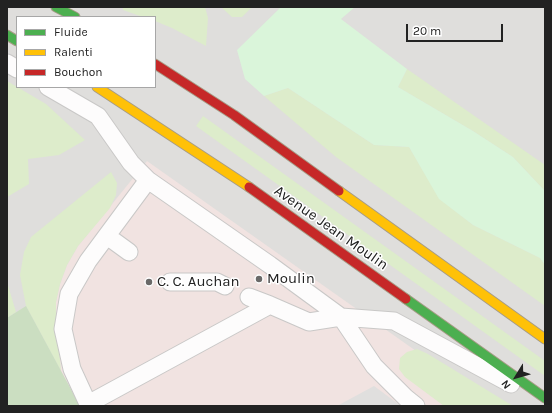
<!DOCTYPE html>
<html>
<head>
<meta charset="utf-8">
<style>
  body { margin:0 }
  #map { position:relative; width:552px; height:413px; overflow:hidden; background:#f0eeeb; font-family:Karla,sans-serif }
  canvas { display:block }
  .frame { position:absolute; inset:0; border:8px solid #222; pointer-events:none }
  .legend { position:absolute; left:16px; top:16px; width:140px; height:72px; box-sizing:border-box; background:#fff; border:1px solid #a7a7a7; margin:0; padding:5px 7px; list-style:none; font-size:12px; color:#222 }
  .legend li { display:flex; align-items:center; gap:8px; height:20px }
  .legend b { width:20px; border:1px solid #a7a7a7 }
  .north { position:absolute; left:496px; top:357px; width:40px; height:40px; -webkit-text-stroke:3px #fff; paint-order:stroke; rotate:233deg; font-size:11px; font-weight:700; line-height:16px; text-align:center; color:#222 }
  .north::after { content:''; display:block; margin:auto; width:14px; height:18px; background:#222; clip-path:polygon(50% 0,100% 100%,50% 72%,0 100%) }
  .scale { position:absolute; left:406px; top:24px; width:97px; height:18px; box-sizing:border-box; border:2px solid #222; border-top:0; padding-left:5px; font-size:12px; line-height:14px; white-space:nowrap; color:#222; -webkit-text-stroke:3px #fff; paint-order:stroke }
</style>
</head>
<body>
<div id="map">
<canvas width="552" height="413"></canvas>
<div class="frame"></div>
<ul class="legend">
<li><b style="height:5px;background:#4caf50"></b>Fluide</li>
<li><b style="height:5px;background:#ffc107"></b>Ralenti</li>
<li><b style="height:5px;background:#c62828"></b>Bouchon</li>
</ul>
<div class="north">N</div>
<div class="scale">20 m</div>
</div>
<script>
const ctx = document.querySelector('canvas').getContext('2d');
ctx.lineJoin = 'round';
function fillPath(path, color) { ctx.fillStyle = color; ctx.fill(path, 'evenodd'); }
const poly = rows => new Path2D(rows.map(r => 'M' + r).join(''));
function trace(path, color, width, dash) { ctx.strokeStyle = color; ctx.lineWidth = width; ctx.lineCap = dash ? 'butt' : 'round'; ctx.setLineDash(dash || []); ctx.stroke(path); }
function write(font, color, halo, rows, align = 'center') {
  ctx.font = font + ' Karla,sans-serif'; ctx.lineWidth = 3; ctx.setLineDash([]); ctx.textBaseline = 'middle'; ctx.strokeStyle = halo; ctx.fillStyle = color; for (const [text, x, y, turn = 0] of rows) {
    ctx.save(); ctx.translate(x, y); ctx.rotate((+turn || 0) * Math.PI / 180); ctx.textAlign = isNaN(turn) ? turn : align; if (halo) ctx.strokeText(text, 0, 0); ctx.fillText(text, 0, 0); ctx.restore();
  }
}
const residential = poly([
  [7,7,545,7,545,406,7,406],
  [17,17,155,17,155,87,17,87]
]);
const commercial = poly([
  [147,161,494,406,80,406,61,371,56,318,56,302,60,284,67,265,78,246]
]);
const grass = poly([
  [123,7,205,7,208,18,206,46,172,28,155,21,155,17,143,17,123,10],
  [221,7,252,7,242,17,232,17],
  [407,69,545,165,545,191,513,157,473,131,398,87],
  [7,81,46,104,85,140,59,155,28,159,29,184,7,197],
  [288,88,374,145,409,147,440,199,473,225,540,258,545,265,545,306,336,157,264,96],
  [203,116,545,361,545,376,196,126],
  [111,172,117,183,116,195,110,208,78,246,67,265,60,284,56,302,56,318,61,371,26,306,20,275,24,252,31,237],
  [7,282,16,312,7,318],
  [417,349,428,354,513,406,444,406,405,377,399,369,400,358,407,352]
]);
const forest = poly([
  [26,306,80,406,7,406,7,318]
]);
const park = poly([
  [281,7,355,7,341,19,407,69,398,87,473,131,513,157,545,191,545,265,540,258,473,225,439,199,409,147,374,145,288,88,264,96,245,79,237,50]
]);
const parking = poly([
  [374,386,401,406,337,406]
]);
const lane = poly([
  [7,63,17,69],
  [48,87,98,116,131,163,148,180,270,265,341,317,374,366,406,398,416,406],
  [107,236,129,252],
  [170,282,217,282,225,286],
  [249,297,270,305],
  [88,404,270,305,309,322,341,317,394,321,511,384],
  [89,406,72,369,63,329,69,294,88,261,148,180]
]);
const fast = poly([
  [56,7,75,17],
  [7,35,17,41],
  [406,299,545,398]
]);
const slow = poly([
  [97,87,249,187],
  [339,191,545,339]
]);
const jam = poly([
  [155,64,234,115,339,191],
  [249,187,406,299]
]);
const markers = [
  [259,279,4,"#6a6968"],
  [149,282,4,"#6a6968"]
];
const streetNames = [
  ["Avenue Jean Moulin",331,228,35]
];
const poiNames = [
  ["Moulin",267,279],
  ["C. C. Auchan",157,282]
];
fillPath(residential, '#dfdedc');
fillPath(commercial, '#f1e3e1');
fillPath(grass, '#ddeccb');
fillPath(forest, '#cbdec1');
fillPath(park, '#daf5da');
fillPath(parking, '#e0dfde');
trace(lane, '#c9c8c7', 19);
trace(fast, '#a79c86', 11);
trace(slow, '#a79c86', 11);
trace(jam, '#a79c86', 11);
trace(lane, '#fdfcfc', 17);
trace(fast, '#4caf50', 9);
trace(slow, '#ffc107', 9);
trace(jam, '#c62828', 9);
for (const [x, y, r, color] of markers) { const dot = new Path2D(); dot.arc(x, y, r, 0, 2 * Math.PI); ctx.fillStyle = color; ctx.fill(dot); trace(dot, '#fff', 1.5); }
write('15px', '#222', '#fff', streetNames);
write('15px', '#222', '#fff', poiNames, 'left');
</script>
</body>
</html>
